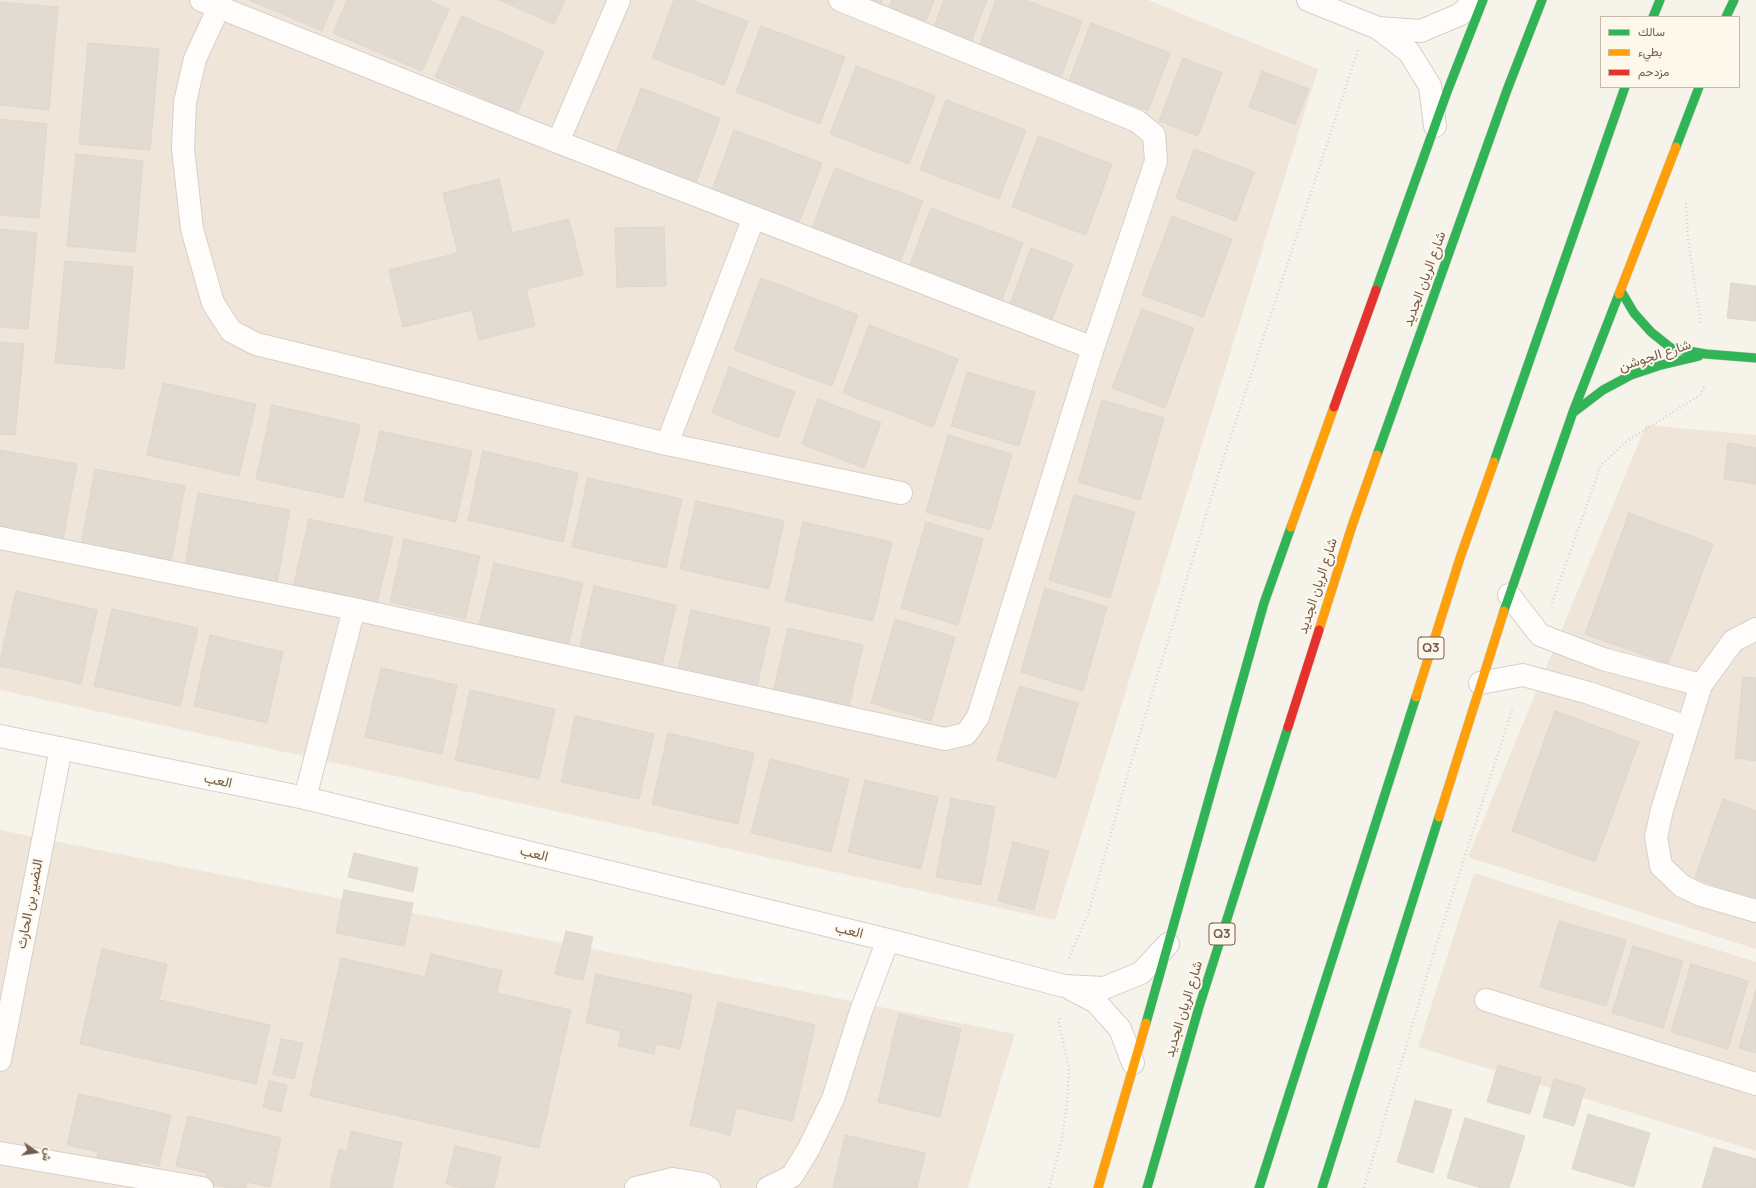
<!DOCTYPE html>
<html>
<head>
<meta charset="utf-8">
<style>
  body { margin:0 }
  #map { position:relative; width:1756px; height:1188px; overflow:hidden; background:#f6f3eb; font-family:Manrope,Vazirmatn,sans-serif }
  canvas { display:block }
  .legend { position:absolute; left:1600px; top:16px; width:140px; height:72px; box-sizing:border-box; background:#fef8ec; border:1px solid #c6baac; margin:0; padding:5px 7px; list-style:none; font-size:12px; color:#725d4c }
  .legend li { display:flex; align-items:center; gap:8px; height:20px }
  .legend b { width:20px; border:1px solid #c6baac }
  .north { position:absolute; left:16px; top:1132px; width:40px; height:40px; -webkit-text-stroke:3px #fef8ec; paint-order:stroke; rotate:103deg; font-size:11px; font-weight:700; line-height:16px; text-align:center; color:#725d4c }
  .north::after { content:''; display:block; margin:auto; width:14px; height:18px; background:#725d4c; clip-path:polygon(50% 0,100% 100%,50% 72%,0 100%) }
</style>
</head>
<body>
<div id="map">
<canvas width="1756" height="1188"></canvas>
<ul class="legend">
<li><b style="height:5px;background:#30b455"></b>سالك</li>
<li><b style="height:5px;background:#ff9f0a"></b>بطيء</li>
<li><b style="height:5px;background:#e5322d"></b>مزدحم</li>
</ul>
<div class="north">ش</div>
</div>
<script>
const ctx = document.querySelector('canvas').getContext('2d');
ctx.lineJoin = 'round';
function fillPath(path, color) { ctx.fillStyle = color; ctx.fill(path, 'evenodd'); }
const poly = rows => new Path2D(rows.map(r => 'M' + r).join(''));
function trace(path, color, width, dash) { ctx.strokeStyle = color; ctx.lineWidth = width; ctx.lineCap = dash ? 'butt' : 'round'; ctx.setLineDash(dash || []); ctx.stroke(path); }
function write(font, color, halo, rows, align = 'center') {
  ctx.font = font + ' Manrope,Vazirmatn,sans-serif'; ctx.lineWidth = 4; ctx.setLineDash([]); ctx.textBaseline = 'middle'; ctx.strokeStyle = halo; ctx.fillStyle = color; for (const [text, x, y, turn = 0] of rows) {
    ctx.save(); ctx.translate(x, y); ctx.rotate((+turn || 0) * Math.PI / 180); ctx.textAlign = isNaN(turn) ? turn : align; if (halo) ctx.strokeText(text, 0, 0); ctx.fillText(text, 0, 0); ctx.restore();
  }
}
const residential = poly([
  [0,0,1148,0,1318,69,1055,920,0,690],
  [1646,425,1756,435,1756,949,1468,857],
  [0,830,1015,1034,968,1188,0,1188],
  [1474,873,1756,962,1756,1151,1418,1047]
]);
const building = poly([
  [249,0,335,0,322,31,249,0],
  [347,0,428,0,449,9,422,71,333,33,347,0],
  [499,0,565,0,554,24,499,0],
  [674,0,691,0,748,21,724,85,652,58,674,0],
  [870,0,882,0,881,4,870,0],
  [892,0,934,0,926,21,889,7,892,0],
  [944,0,987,0,970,45,933,30,944,0],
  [996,0,1025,0,1082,21,1061,77,979,46,996,0],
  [0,2,58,7,49,110,0,105,0,2],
  [462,16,544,51,517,113,435,77,462,16],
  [1091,23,1170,53,1148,111,1069,81,1091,23],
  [761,26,845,57,820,124,736,92,761,26],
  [88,43,159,49,150,150,79,144,88,43],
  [1183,58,1222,73,1198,136,1159,121,1183,58],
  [856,66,935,96,909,164,830,134,856,66],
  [1262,71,1309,89,1295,124,1249,107,1262,71],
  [641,88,720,118,695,186,615,155,641,88],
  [946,100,1026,130,999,199,920,170,946,100],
  [0,119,47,124,39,218,0,215,0,119],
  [734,130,822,163,797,228,710,196,734,130],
  [1038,136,1112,164,1086,235,1012,207,1038,136],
  [1194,149,1254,172,1236,221,1176,198,1194,149],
  [76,154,143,161,135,252,67,246,76,154],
  [835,168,923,201,897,270,809,236,835,168],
  [499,179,512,233,569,219,583,275,526,289,535,326,479,340,472,310,403,327,389,270,458,253,443,193,499,179],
  [931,208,1023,243,999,308,907,273,931,208],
  [1172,216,1232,239,1203,317,1142,295,1172,216],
  [664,227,666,286,617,287,615,228,664,227],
  [0,229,37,233,28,329,0,327,0,229],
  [1031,248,1073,264,1050,325,1008,309,1031,248],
  [65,261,133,267,124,369,55,363,65,261],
  [761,278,858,315,832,386,734,350,761,278],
  [1731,283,1756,286,1756,321,1727,318,1731,283],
  [1142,309,1194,328,1165,408,1112,388,1142,309],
  [869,325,958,359,933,427,843,393,869,325],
  [0,342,24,344,15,435,0,434,0,342],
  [729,367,795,392,778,438,712,413,729,367],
  [967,372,1035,392,1019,446,951,426,967,372],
  [163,383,256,404,239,476,147,455,163,383],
  [818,399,881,423,864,468,802,444,818,399],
  [1102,400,1164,418,1140,500,1078,482,1102,400],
  [272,405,360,425,343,498,256,479,272,405],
  [380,431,472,451,456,522,364,501,380,431],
  [948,435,1012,454,990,530,926,512,948,435],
  [1728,443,1756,448,1756,484,1724,479,1728,443],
  [0,450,77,464,63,539,0,527,0,450],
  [483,451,578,473,563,542,468,520,483,451],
  [95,469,185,486,171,562,81,545,95,469],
  [588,478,682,499,666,568,572,547,588,478],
  [198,493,290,510,277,582,185,565,198,493],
  [1074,495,1135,512,1110,598,1049,580,1074,495],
  [696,501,784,521,769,589,680,569,696,501],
  [1629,513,1713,544,1668,664,1585,634,1629,513],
  [309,519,393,537,377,603,294,584,309,519],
  [803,522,892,542,873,621,785,601,803,522],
  [926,522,983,539,958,625,901,608,926,522],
  [404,539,480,556,465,619,390,602,404,539],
  [494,563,583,583,568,646,479,626,494,563],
  [594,586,676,605,662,665,580,646,594,586],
  [1045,588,1107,607,1083,691,1021,672,1045,588],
  [16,591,97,610,81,684,0,666,0,660,16,591],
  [112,609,198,628,180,706,94,686,112,609],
  [691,610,770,628,757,687,678,670,691,610],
  [895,619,955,637,931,721,871,703,895,619],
  [788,628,863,645,848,710,773,693,788,628],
  [210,635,283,652,267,723,194,706,210,635],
  [381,668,457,685,442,754,365,737,381,668],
  [1743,677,1756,678,1756,761,1735,758,1743,677],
  [1019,686,1078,703,1056,778,997,760,1019,686],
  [470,690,555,709,539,779,455,760,470,690],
  [1555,711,1639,742,1595,862,1512,831,1555,711],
  [575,716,654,734,639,799,561,782,575,716],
  [668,733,754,753,738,824,652,804,668,733],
  [770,759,849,779,831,852,751,833,770,759],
  [865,780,938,797,921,869,848,852,865,780],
  [951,798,995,807,981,885,936,877,951,798],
  [1723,799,1756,811,1756,900,1695,878,1723,799],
  [1013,842,1049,851,1034,910,998,901,1013,842],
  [354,853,418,868,413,892,348,877,354,853],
  [344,890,413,903,404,946,336,933,344,890],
  [1559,921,1626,940,1606,1006,1540,987,1559,921],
  [566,931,593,937,583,980,555,974,566,931],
  [1633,946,1683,961,1663,1028,1612,1013,1633,946],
  [102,949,167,964,159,1000,270,1025,256,1084,80,1044,102,949],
  [431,954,502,971,497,993,571,1010,539,1148,310,1096,341,958,425,977,431,954],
  [1691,964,1748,981,1728,1049,1671,1032,1691,964],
  [596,974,692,995,680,1049,656,1044,654,1054,618,1046,621,1031,586,1023,596,974],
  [1756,990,1756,1053,1739,1048,1756,990],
  [718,1002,815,1025,793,1121,736,1108,730,1135,690,1125,718,1002],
  [899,1014,961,1029,940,1117,878,1102,899,1014],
  [281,1039,303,1043,294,1079,273,1074,281,1039],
  [1498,1065,1541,1078,1530,1114,1487,1102,1498,1065],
  [1554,1079,1585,1088,1574,1126,1543,1117,1554,1079],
  [269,1081,287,1085,281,1112,263,1107,269,1081],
  [79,1094,171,1115,159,1166,139,1161,137,1170,96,1161,98,1152,67,1145,79,1094],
  [1415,1100,1452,1110,1433,1173,1397,1162,1415,1100],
  [1588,1114,1650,1133,1634,1187,1572,1169,1588,1114],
  [188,1116,281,1138,270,1187,247,1182,246,1188,229,1188,205,1183,207,1173,176,1166,188,1116],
  [1465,1118,1525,1136,1509,1188,1482,1188,1447,1178,1465,1118],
  [351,1131,402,1143,392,1188,330,1188,339,1149,347,1151,351,1131],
  [845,1135,925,1153,917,1188,833,1188,845,1135],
  [455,1146,501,1157,494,1188,462,1188,446,1184,455,1146],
  [1714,1147,1756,1159,1756,1188,1702,1188,1714,1147]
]);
const path = poly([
  [1686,203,1688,239,1701,325],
  [1552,603,1601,465,1627,441,1700,395,1705,385],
  [1069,958,1088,914,1131,763,1220,469,1358,50],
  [1049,1188,1062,1139,1067,1103,1069,1069,1059,1023,1060,1016],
  [1364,1188,1434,952,1513,707]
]);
const street = poly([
  [201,0,558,142,1093,348],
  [1308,0,1378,28,1421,31,1461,14,1474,0],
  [219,7,195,59,185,102,183,148,192,229,213,303,231,331,256,344,667,444,901,493],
  [1378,28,1409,52,1430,86,1435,126],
  [558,142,619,0],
  [667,444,754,217],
  [0,538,354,609,945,739,966,734,978,717,1093,348,1156,161,1154,135,1137,121,840,0],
  [1509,595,1540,635,1603,659,1701,685],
  [1756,629,1733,641,1701,685,1662,810,1656,837,1661,866,1682,886,1701,895,1756,911],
  [1480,683,1523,675,1589,693,1687,727],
  [0,736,305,798,888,940,1064,986,1104,988,1141,973,1168,944],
  [305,798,354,609],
  [1071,989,1096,1002,1120,1029,1133,1063],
  [1486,1000,1756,1084],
  [0,1060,61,748],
  [0,1153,202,1188],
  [636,1188,673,1179,703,1184,709,1188],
  [768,1188,792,1176,808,1150,833,1099,861,1011,888,940]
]);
const fast = poly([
  [1653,17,1660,0],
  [1726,17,1734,0],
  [1676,147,1699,87],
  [1376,290,1447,92,1483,0],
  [1621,291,1634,313,1651,332,1671,348,1706,354,1756,358],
  [1574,412,1603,390,1631,375,1661,365,1699,356],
  [1377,455,1507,90,1542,0],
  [1494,462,1625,87],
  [1504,611,1573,412,1619,294],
  [1146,1023,1264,603,1291,527],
  [1147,1188,1199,1007,1288,727],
  [1259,1188,1416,697],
  [1322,1188,1439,817]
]);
const slow = poly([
  [1619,294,1676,147],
  [1291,527,1334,407],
  [1319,630,1352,526,1377,455],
  [1416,697,1461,555,1494,462],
  [1439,817,1504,611],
  [1098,1188,1146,1023]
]);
const jam = poly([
  [1334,407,1376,290],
  [1288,727,1319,630]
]);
const shields = [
  [1431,648,26],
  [1222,934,26]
];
const shieldNames = [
  ["Q3",1431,648],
  ["Q3",1222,934]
];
const streetNames = [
  ["شارع الريان الجديد",1425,279,-70],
  ["شارع الجوشن",1655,356,-18],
  ["شارع الريان الجديد",1318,586,-72],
  ["العب",218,781,12],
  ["العب",534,854,14],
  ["النضير بن الحارث",30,904,-79],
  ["العب",849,931,14],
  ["شارع الريان الجديد",1184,1009,-73]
];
fillPath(residential, '#efe6d9');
fillPath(building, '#e2dbd2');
trace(building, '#dfd7cd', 1);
trace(street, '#d5d0c9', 24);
trace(fast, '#d5d0c9', 10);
trace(slow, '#d5d0c9', 10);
trace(jam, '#d5d0c9', 10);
trace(path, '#d9d3ce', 2.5, [1, 3]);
trace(street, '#fefdfc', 22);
trace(fast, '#30b455', 9);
trace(slow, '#ff9f0a', 9);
trace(jam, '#e5322d', 9);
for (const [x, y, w] of shields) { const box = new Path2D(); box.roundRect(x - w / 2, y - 11, w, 22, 3); ctx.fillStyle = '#fef8ec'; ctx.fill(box); trace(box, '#725d4c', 1); }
write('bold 13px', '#725d4c', null, shieldNames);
write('14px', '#725d4c', '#fef8ec', streetNames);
</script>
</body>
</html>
